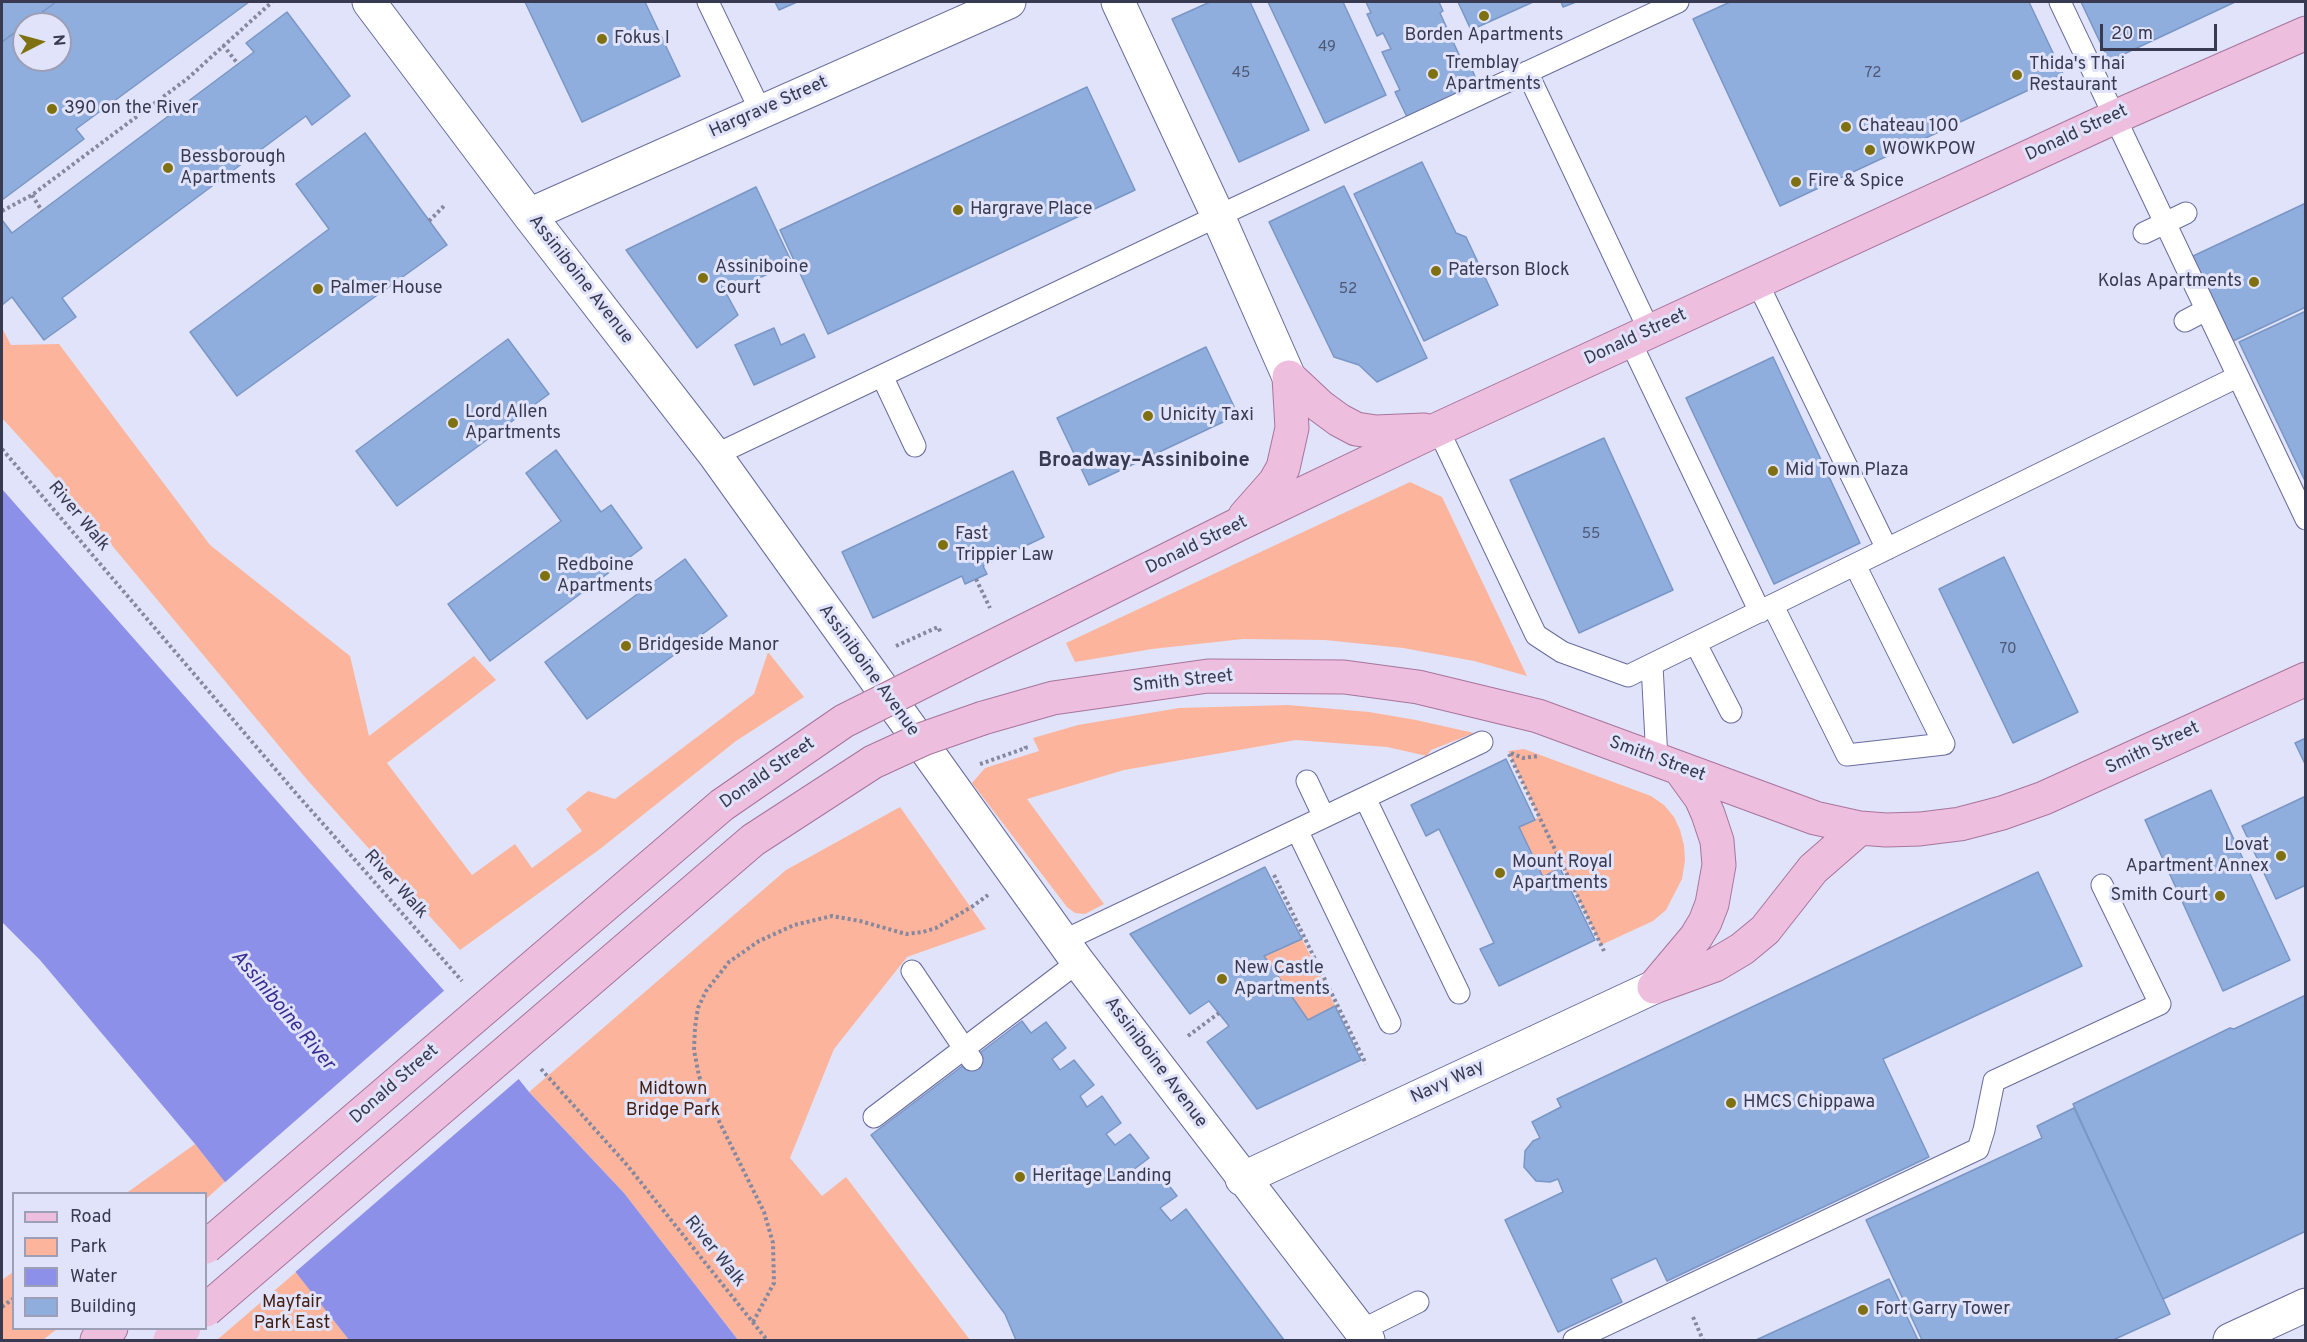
<!DOCTYPE html>
<html>
<head>
<meta charset="utf-8">
<style>
  body { margin:0 }
  #map { position:relative; width:2307px; height:1342px; overflow:hidden; background:#e0e3f9; font-family:Overpass,sans-serif }
  canvas { display:block }
  .frame { position:absolute; inset:0; border:3px solid #383a51; pointer-events:none }
  .legend { position:absolute; left:12px; top:1192px; width:195px; height:138px; box-sizing:border-box; background:#e0e3f9; border:2px solid #9d9fb6; margin:0; padding:8px 10px; list-style:none; font-size:18px; color:#383a51 }
  .legend li { display:flex; align-items:center; gap:12px; height:30px }
  .legend b { width:30px; border:2px solid #9d9fb6 }
  .north { position:absolute; left:12px; top:12px; width:60px; height:60px; box-sizing:border-box; background:#e0e3f9; border:2px solid #9d9fb6; border-radius:50%; rotate:84deg; font-size:16px; font-weight:700; line-height:24px; text-align:center; color:#383a51 }
  .north::after { content:''; display:block; margin:auto; width:21px; height:27px; background:#7f7111; clip-path:polygon(50% 0,100% 100%,50% 72%,0 100%) }
  .scale { position:absolute; left:2100px; top:24px; width:117px; height:27px; box-sizing:border-box; border:3px solid #383a51; border-top:0; padding-left:8px; font-size:18px; line-height:21px; white-space:nowrap; color:#383a51; -webkit-text-stroke:4px #e0e3f9; paint-order:stroke }
</style>
</head>
<body>
<div id="map">
<canvas width="2307" height="1342"></canvas>
<div class="frame"></div>
<ul class="legend">
<li><b style="height:8px;background:#eebede"></b>Road</li>
<li><b style="height:16px;background:#fcb59c"></b>Park</li>
<li><b style="height:16px;background:#8c90e9"></b>Water</li>
<li><b style="height:16px;background:#8faddd"></b>Building</li>
</ul>
<div class="north">N</div>
<div class="scale">20 m</div>
</div>
<script>
const ctx = document.querySelector('canvas').getContext('2d');
ctx.lineJoin = 'round';
function fillPath(path, color) { ctx.fillStyle = color; ctx.fill(path, 'evenodd'); }
const poly = rows => new Path2D(rows.map(r => 'M' + r).join(''));
function trace(path, color, width, dash) { ctx.strokeStyle = color; ctx.lineWidth = width; ctx.lineCap = dash ? 'butt' : 'round'; ctx.setLineDash(dash || []); ctx.stroke(path); }
function write(font, color, halo, rows, align = 'center') {
  ctx.font = font + ' Overpass,sans-serif'; ctx.lineWidth = 6; ctx.setLineDash([]); ctx.textBaseline = 'middle'; ctx.strokeStyle = halo; ctx.fillStyle = color; for (const [text, x, y, turn = 0] of rows) {
    ctx.save(); ctx.translate(x, y); ctx.rotate((+turn || 0) * Math.PI / 180); ctx.textAlign = isNaN(turn) ? turn : align; if (halo) ctx.strokeText(text, 0, 0); ctx.fillText(text, 0, 0); ctx.restore();
  }
}
const green = poly([
  [2,328,11,345,59,344,210,545,350,656,369,736,474,656,496,680,387,763,472,875,515,844,532,868,582,831,566,809,588,791,615,799,754,694,768,652,804,697,736,741,600,849,460,950,309,782,50,471,2,418],
  [1410,482,1442,497,1527,676,1474,661,1403,648,1325,640,1243,639,1152,649,1075,662,1066,643],
  [1288,705,1369,712,1416,720,1474,733,1431,750,1427,756,1387,747,1296,740,1124,770,1027,799,1104,904,1085,914,1075,913,1067,907,972,783,985,768,1039,751,1033,738,1078,725,1179,708],
  [1524,749,1651,796,1664,805,1674,817,1680,830,1684,845,1685,860,1682,879,1666,910,1653,921,1601,945,1563,867,1543,877,1519,827,1539,817,1508,751],
  [900,807,986,929,907,957,834,1049,790,1158,822,1196,846,1177,970,1340,738,1340,624,1193,529,1092,786,870],
  [1302,939,1335,1006,1308,1020,1264,956],
  [195,1144,225,1182,206,1199,206,1194,125,1194],
  [13,1272,14,1328,57,1329,43,1340,2,1340,2,1280],
  [296,1272,349,1340,217,1340]
]);
const water = poly([
  [2,489,491,1044,529,1092,624,1193,738,1340,349,1340,195,1144,40,960,2,922]
]);
const pier = poly([
  [446,989,521,1077,293,1274,223,1184]
]);
const building = poly([
  [2,2,56,2,2,42,2,2],
  [56,2,249,2,76,129,84,139,2,200,2,42,24,25,24,60,60,60,60,24,26,24,56,2],
  [525,2,645,2,680,76,582,122,525,2],
  [775,2,797,2,779,10,775,2],
  [1210,2,1250,2,1309,130,1239,162,1172,19,1210,2],
  [1268,2,1343,2,1386,95,1325,123,1268,2],
  [1366,2,1439,2,1443,11,1440,13,1461,59,1466,56,1481,90,1410,123,1395,92,1400,90,1382,52,1391,49,1383,33,1377,36,1367,14,1371,13,1366,2],
  [1458,2,1533,2,1471,30,1458,2],
  [1561,2,1576,2,1563,7,1561,2],
  [1730,2,2029,2,2063,74,1780,206,1693,19,1730,2],
  [2081,2,2235,2,2109,61,2081,2],
  [287,12,350,96,312,125,306,116,62,298,76,317,44,340,12,297,2,305,2,220,12,233,254,52,246,43,287,12],
  [1087,87,1135,190,828,334,780,230,1087,87],
  [365,133,447,245,237,396,190,332,329,229,296,184,365,133],
  [1422,162,1456,233,1466,237,1498,305,1424,341,1354,194,1422,162],
  [1344,186,1427,358,1377,382,1359,365,1334,357,1269,222,1344,186],
  [756,187,792,263,726,293,738,315,697,348,626,250,756,187],
  [2306,203,2306,307,2231,342,2191,257,2306,203],
  [2306,311,2306,483,2239,342,2306,311],
  [774,328,781,345,804,334,815,357,754,385,735,345,774,328],
  [508,339,549,394,397,506,356,451,508,339],
  [1206,347,1238,415,1089,485,1057,418,1206,347],
  [1773,357,1860,543,1774,584,1686,398,1773,357],
  [1604,438,1673,590,1579,633,1510,480,1604,438],
  [556,450,601,512,611,505,642,548,490,661,448,604,561,521,526,473,556,450],
  [1013,471,1044,537,983,566,987,574,965,584,962,576,873,618,842,552,1013,471],
  [2004,557,2078,712,2013,743,1939,589,2004,557],
  [685,559,727,616,587,719,545,662,685,559],
  [2306,738,2306,766,2295,743,2306,738],
  [1506,759,1535,820,1519,827,1543,877,1560,868,1595,940,1499,986,1480,949,1494,943,1451,854,1439,829,1426,836,1411,805,1506,759],
  [2211,790,2290,960,2223,991,2145,820,2211,790],
  [2306,796,2306,885,2276,899,2242,826,2306,796],
  [1265,867,1302,939,1264,956,1308,1020,1335,1006,1361,1060,1257,1109,1207,1042,1229,1026,1209,1001,1190,1014,1130,934,1265,867],
  [2038,872,2082,966,1883,1059,1929,1157,1667,1281,1656,1258,1611,1279,1622,1302,1558,1332,1505,1220,1563,1192,1558,1179,1550,1182,1536,1181,1524,1167,1525,1151,1533,1141,1540,1138,1532,1122,1561,1107,1557,1099,2038,872],
  [2306,995,2306,1231,2163,1299,2073,1104,2230,1028,2234,1029,2306,995],
  [1022,1021,1031,1033,1046,1022,1066,1048,1052,1059,1060,1070,1074,1060,1094,1085,1080,1096,1087,1107,1102,1096,1121,1123,1106,1134,1115,1145,1130,1134,1149,1158,1133,1170,1143,1183,1158,1171,1177,1196,1160,1208,1171,1221,1186,1209,1284,1340,1016,1340,1005,1314,871,1135,1022,1021],
  [2074,1108,2170,1314,2113,1340,1922,1340,1866,1220,2042,1138,2037,1126,2074,1108],
  [1889,1279,1918,1340,1756,1340,1889,1279]
]);
const path = poly([
  [223,45,238,64],
  [32,195,42,211],
  [2,211,32,195,187,79,272,2],
  [429,221,445,205],
  [2,449,294,791,462,981],
  [976,579,990,608],
  [896,646,938,627,941,633],
  [1511,753,1523,758,1538,756],
  [1509,754,1604,951],
  [980,764,1026,748,1025,745],
  [1274,875,1366,1064],
  [1188,1036,1219,1013],
  [541,1069,627,1165,767,1340],
  [2,1307,14,1298],
  [1693,1317,1703,1340],
  [753,1322,774,1283,773,1243,764,1212,707,1097,699,1076,694,1050,695,1027,698,1008,706,991,729,962,759,941,794,925,832,916,860,921,906,934,923,932,936,928,973,906,988,895]
]);
const service = poly([
  [708,2,761,112],
  [2060,2,2306,519],
  [1527,72,1650,332],
  [2144,233,2186,213],
  [1757,282,1887,549],
  [2185,321,2206,310],
  [1630,341,1760,612],
  [882,376,915,446],
  [1438,429,1536,635,1562,652,1628,676,2237,377],
  [715,455,1218,216,1678,2],
  [1773,606,1847,755,1944,744,1855,565],
  [1696,644,1731,712],
  [1652,665,1657,760],
  [1307,781,1324,817],
  [1365,798,1459,993],
  [1297,830,1390,1023],
  [1063,941,1482,742],
  [912,971,972,1060],
  [874,1117,1078,962],
  [1360,1331,1418,1302],
  [1574,1340,1978,1149,1984,1130,1994,1081,2160,1004,2102,885]
]);
const minor = poly([
  [369,2,529,215,715,455,1078,962,1368,1340],
  [1118,2,1218,216,1289,377],
  [529,215,1009,2],
  [1242,1179,1654,987],
  [2230,1340,2306,1305]
]);
const primary = poly([
  [1289,377,1320,406,1339,420,1356,429,1376,432,1424,430],
  [1245,516,1275,482,1283,468,1292,428,1289,377],
  [954,666,1237,525,1438,429,2115,117,2306,33],
  [983,718,1053,698,1208,676,1344,677,1418,687,1538,716,1815,818,1860,828,1886,830,1920,829,1960,824,2002,813,2044,798,2306,679],
  [1654,987,1715,965,1742,949,1765,930,1813,869,1860,828],
  [1654,987,1696,937,1705,922,1712,904,1719,865,1717,841,1708,814,1701,798,1680,769],
  [97,1340,111,1328]
]);
const primaryBridge = poly([
  [206,1247,722,805,844,721,954,666],
  [206,1310,753,840,873,762,923,739,983,718],
  [170,1340,184,1328]
]);
const markers = [
  [1484,16,6,"#7f7111"],
  [602,39,6,"#7f7111"],
  [1433,74,6,"#7f7111"],
  [2017,75,6,"#7f7111"],
  [52,109,6,"#7f7111"],
  [1846,127,6,"#7f7111"],
  [1870,150,6,"#7f7111"],
  [168,168,6,"#7f7111"],
  [1796,182,6,"#7f7111"],
  [958,210,6,"#7f7111"],
  [1436,271,6,"#7f7111"],
  [703,278,6,"#7f7111"],
  [2254,282,6,"#7f7111"],
  [318,289,6,"#7f7111"],
  [1148,416,6,"#7f7111"],
  [453,423,6,"#7f7111"],
  [1773,471,6,"#7f7111"],
  [943,545,6,"#7f7111"],
  [545,576,6,"#7f7111"],
  [626,646,6,"#7f7111"],
  [2281,856,6,"#7f7111"],
  [1500,873,6,"#7f7111"],
  [2220,896,6,"#7f7111"],
  [1222,979,6,"#7f7111"],
  [1731,1103,6,"#7f7111"],
  [1020,1177,6,"#7f7111"],
  [1863,1310,6,"#7f7111"]
];
const numberNames = [
  ["49",1327,48],
  ["45",1241,74],
  ["72",1873,74],
  ["52",1348,290],
  ["55",1591,535],
  ["70",2008,650]
];
const poiNames = [
  ["Borden Apartments",1484,36,"center"],
  ["Fokus I",614,39],
  ["Tremblay",1445,64],
  ["Apartments",1445,85],
  ["Thida's Thai",2029,65],
  ["Restaurant",2029,86],
  ["390 on the River",64,109],
  ["Chateau 100",1858,127],
  ["WOWKPOW",1882,150],
  ["Bessborough",180,158],
  ["Apartments",180,179],
  ["Fire & Spice",1808,182],
  ["Hargrave Place",970,210],
  ["Assiniboine",715,268],
  ["Court",715,289],
  ["Paterson Block",1448,271],
  ["Kolas Apartments",2242,282,"right"],
  ["Palmer House",330,289],
  ["Lord Allen",465,413],
  ["Apartments",465,434],
  ["Unicity Taxi",1160,416],
  ["Mid Town Plaza",1785,471],
  ["Fast",955,535],
  ["Trippier Law",955,556],
  ["Redboine",557,566],
  ["Apartments",557,587],
  ["Bridgeside Manor",638,646],
  ["Lovat",2269,846,"right"],
  ["Apartment Annex",2269,867,"right"],
  ["Mount Royal",1512,863],
  ["Apartments",1512,884],
  ["Smith Court",2208,896,"right"],
  ["New Castle",1234,969],
  ["Apartments",1234,990],
  ["HMCS Chippawa",1743,1103],
  ["Heritage Landing",1032,1177],
  ["Fort Garry Tower",1875,1310]
];
const streetNames = [
  ["Hargrave Street",769,108,-24],
  ["Donald Street",2077,134,-25],
  ["Assiniboine Avenue",580,280,52],
  ["Donald Street",1636,338,-25],
  ["River Walk",78,517,50],
  ["Donald Street",1197,546,-26],
  ["Assiniboine Avenue",868,671,54],
  ["Smith Street",1183,682,-6],
  ["Smith Street",2153,749,-25],
  ["Smith Street",1657,760,20],
  ["Donald Street",768,774,-35],
  ["River Walk",395,885,48],
  ["Assiniboine Avenue",1155,1063,53],
  ["Navy Way",1448,1083,-25],
  ["Donald Street",395,1085,-41],
  ["River Walk",714,1252,51]
];
const parkNames = [
  ["Midtown",673,1090],
  ["Bridge Park",673,1111],
  ["Mayfair",292,1303],
  ["Park East",292,1324]
];
const neighbourhoodNames = [
  ["Broadway–Assiniboine",1144,462]
];
const waterNames = [
  ["Assiniboine River",282,1011,50]
];
fillPath(green, '#fcb59c');
fillPath(water, '#8c90e9');
fillPath(pier, '#e0e3f9');
fillPath(building, '#8faddd');
trace(building, '#7996c6', 1.5);
trace(service, '#686c9e', 23);
trace(minor, '#686c9e', 35);
trace(primary, '#a7749e', 35);
trace(path, '#86889f', 4, [3, 3]);
trace(service, '#fff', 21);
trace(minor, '#fff', 33);
trace(primary, '#eebede', 33);
trace(primaryBridge, '#a7749e', 35, []);
trace(primaryBridge, '#eebede', 33);
for (const [x, y, r, color] of markers) { const dot = new Path2D(); dot.arc(x, y, r, 0, 2 * Math.PI); ctx.fillStyle = color; ctx.fill(dot); trace(dot, '#e0e3f9', 2); }
write('15px', '#4e5774', null, numberNames);
write('18px', '#383a51', '#e0e3f9', poiNames, 'left');
write('18px', '#383a51', '#e0e3f9', streetNames);
write('18px', '#441e0f', '#e0e3f9', parkNames);
write('bold 20px', '#383a51', '#e0e3f9', neighbourhoodNames);
write('italic 20px', '#382d93', '#e0e3f9', waterNames);
</script>
</body>
</html>
